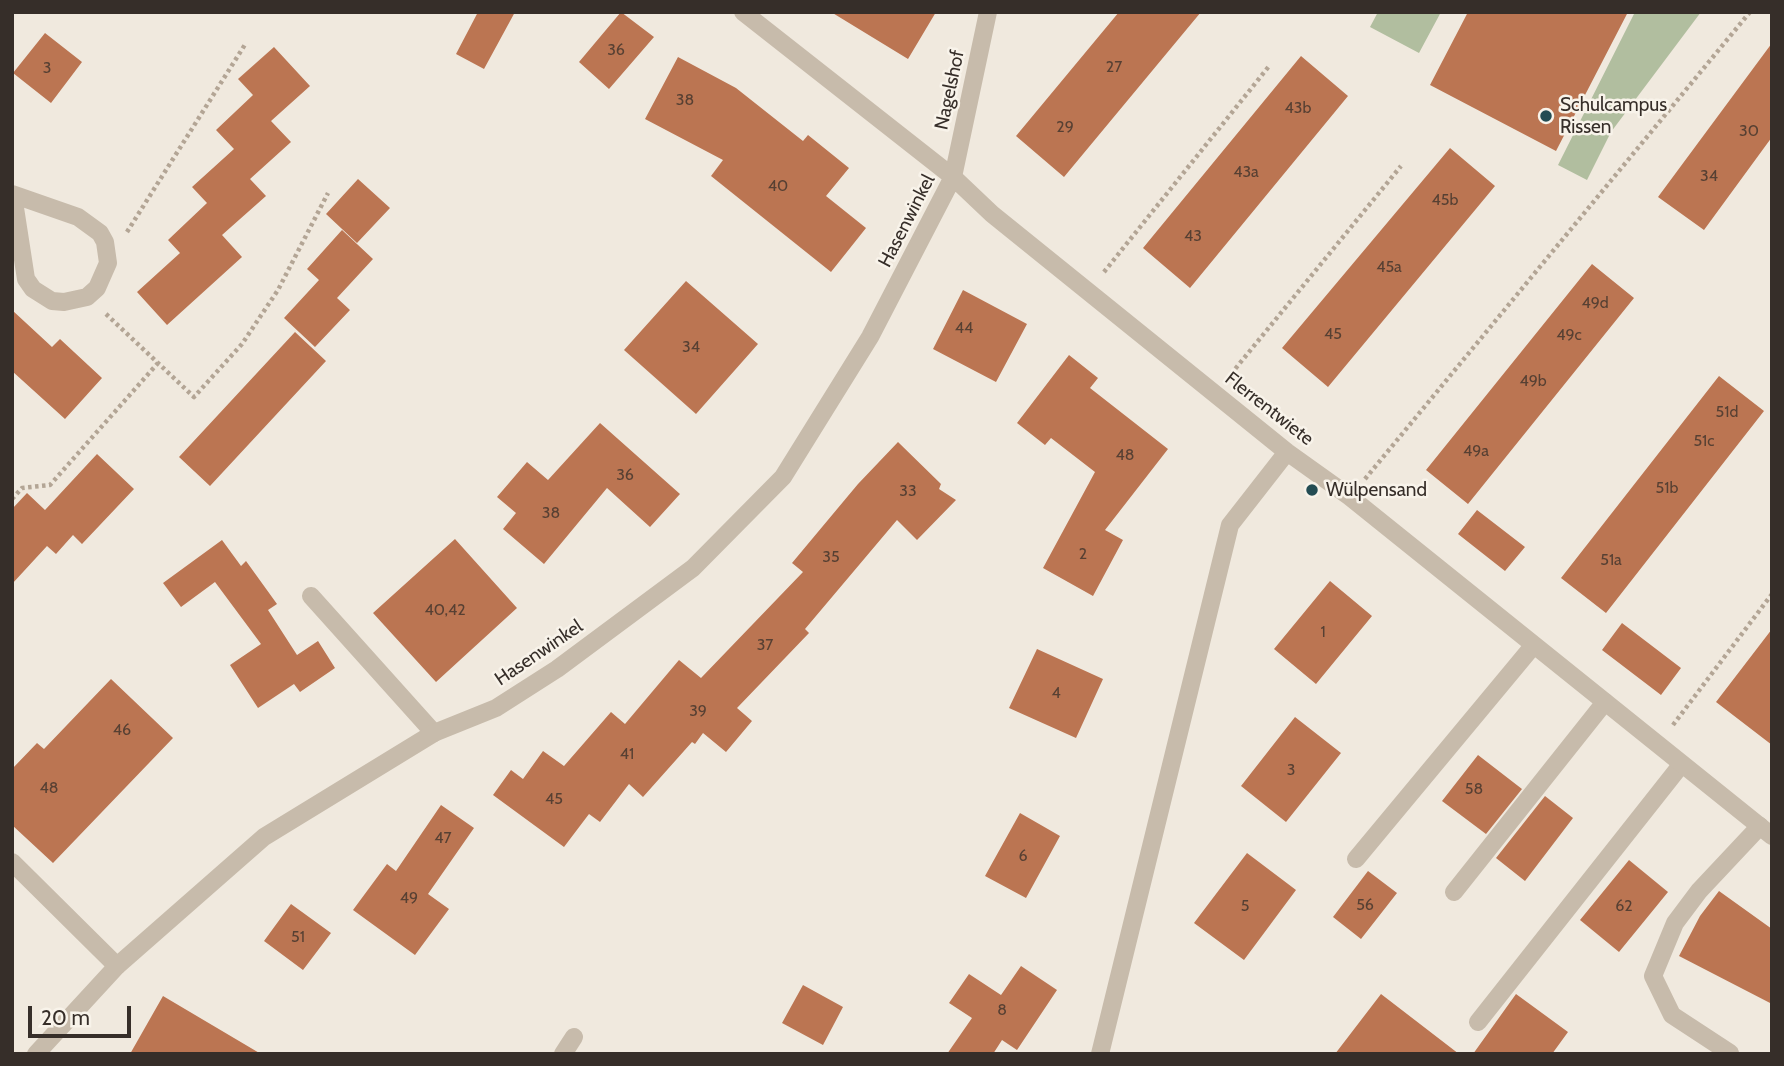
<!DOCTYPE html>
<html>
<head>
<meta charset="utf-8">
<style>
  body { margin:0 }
  #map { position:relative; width:1784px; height:1066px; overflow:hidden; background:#f0e9de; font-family:Cabin,sans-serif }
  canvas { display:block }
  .frame { position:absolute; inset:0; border:14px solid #362e29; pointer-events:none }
  .scale { position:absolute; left:28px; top:1006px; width:103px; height:32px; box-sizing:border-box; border:4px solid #362e29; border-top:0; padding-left:9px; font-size:21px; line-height:24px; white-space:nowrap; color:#362e29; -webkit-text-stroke:5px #f8f3ea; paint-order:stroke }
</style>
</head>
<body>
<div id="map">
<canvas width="1784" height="1066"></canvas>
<div class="frame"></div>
<div class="scale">20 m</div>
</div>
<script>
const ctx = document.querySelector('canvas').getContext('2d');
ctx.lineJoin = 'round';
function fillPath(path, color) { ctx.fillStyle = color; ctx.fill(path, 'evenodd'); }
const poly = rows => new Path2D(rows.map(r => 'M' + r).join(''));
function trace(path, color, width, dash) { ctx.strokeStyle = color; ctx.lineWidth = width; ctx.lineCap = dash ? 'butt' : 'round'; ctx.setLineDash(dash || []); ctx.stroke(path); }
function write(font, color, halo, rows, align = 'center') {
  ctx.font = font + ' Cabin,sans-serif'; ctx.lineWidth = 5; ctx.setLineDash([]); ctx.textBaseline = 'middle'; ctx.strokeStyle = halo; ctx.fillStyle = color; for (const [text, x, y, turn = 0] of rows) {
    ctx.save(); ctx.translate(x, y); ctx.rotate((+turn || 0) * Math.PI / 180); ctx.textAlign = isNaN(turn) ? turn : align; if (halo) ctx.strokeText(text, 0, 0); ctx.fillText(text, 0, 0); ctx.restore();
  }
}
const green = poly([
  [1378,12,1441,12,1419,53,1370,27],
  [1635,12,1701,12,1611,132,1587,180,1558,165]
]);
const building = poly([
  [478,12,515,12,484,69,456,54],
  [621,12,654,37,609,89,579,62],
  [831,12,936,12,908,59],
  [1119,12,1201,12,1064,177,1016,136],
  [1468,12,1628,12,1556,151,1430,85],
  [45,33,82,62,51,103,13,73],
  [1772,43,1772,137,1704,230,1658,197],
  [274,47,310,86,271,121,291,142,250,179,266,196,222,235,242,257,167,325,137,292,180,253,168,240,207,203,192,187,234,149,216,130,253,95,238,79],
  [1301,56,1348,96,1190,288,1143,248],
  [678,57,736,88,803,141,808,135,849,168,826,196,866,228,831,272,711,176,723,160,645,119],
  [1450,148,1495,186,1328,387,1282,348],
  [358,179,390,208,357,243,326,214],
  [342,230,373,259,337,298,350,310,315,347,284,318,319,280,307,269],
  [1592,264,1634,298,1468,504,1426,470],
  [686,281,758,344,696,414,624,350],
  [963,290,1027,324,996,382,933,349],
  [12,310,52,347,60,339,102,378,65,419,12,371],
  [295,332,326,361,210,486,179,457],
  [1069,355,1098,378,1090,388,1168,449,1105,530,1123,540,1093,596,1043,568,1095,472,1051,438,1045,445,1017,423],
  [1719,376,1764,411,1606,613,1561,578],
  [600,423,680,494,650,527,607,488,544,564,503,529,516,513,497,497,527,462,548,480],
  [898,442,941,484,939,489,956,500,917,540,897,520,805,629,809,633,737,708,752,721,726,752,703,733,695,744,692,742,643,797,629,784,600,822,589,814,564,847,493,795,511,770,523,779,543,751,564,766,611,712,625,724,679,660,701,678,803,572,792,563,858,484],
  [97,454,134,489,82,544,73,535,56,554,47,546,12,584,12,509,27,493,45,510],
  [1477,510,1525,547,1505,571,1458,534],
  [455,539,517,608,436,682,373,613],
  [222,540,241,566,246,561,277,604,268,610,297,655,318,641,335,668,300,692,294,684,258,708,230,665,261,644,215,582,181,607,163,583],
  [1330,581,1372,616,1316,684,1274,649],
  [1622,623,1681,668,1661,695,1602,650],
  [1772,629,1772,745,1716,702],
  [1037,649,1103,679,1076,738,1009,708],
  [111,679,173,738,53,863,12,825,12,769,37,743,44,749],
  [1295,717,1341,753,1286,822,1241,786],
  [1478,755,1522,789,1486,834,1442,801],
  [1545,796,1573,818,1525,881,1496,858],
  [441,805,474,828,428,894,449,909,415,955,353,910,387,864,396,871],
  [1020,813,1060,836,1026,898,985,876],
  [1247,853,1296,890,1244,960,1194,923],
  [1629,860,1668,892,1619,952,1580,920],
  [1368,871,1397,893,1361,939,1333,917],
  [1719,891,1772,929,1772,1004,1679,956,1700,916],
  [291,904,331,933,303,970,264,941],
  [1021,966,1057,990,1017,1050,1002,1040,993,1054,947,1054,972,1018,949,1003,969,974,1001,995],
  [803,985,843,1007,823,1045,782,1023],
  [1381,994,1459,1054,1335,1054],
  [1516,994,1568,1032,1552,1054,1473,1054],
  [163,996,261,1054,130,1054]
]);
const path = poly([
  [127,232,246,43],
  [1104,272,1270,65],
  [106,314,194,397,242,344,278,290,328,193],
  [1231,374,1401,166],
  [1365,479,1750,12],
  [12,499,22,488,50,485,158,363],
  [1673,725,1772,594]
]);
const lane = poly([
  [311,596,434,733],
  [1356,859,1533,646],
  [12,862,117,966],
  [1454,892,1605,702],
  [1478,1022,1681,765],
  [1730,1053,1672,1015,1653,976,1675,923,1699,891,1760,826],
  [563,1054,574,1037]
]);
const street = poly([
  [743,12,953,177,992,214,1287,452,1350,497,1772,836],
  [12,194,78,217,100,233,105,242,108,263,97,288,87,297,64,302,52,301,33,289,26,279,13,195],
  [36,1054,117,966,264,837,434,733,496,708,557,669,693,568,783,477,870,337,953,177,988,12],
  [1100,1054,1230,525,1287,452]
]);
const markers = [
  [1546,116,7,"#234c53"],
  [1312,490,7,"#234c53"]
];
const numberNames = [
  ["36",616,50],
  ["27",1114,67],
  ["3",47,68],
  ["38",685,100],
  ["43b",1298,108],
  ["29",1065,127],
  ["30",1749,131],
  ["43a",1246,172],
  ["34",1709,176],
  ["40",778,186],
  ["45b",1445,200],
  ["43",1193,236],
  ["45a",1389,267],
  ["49d",1595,303],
  ["44",964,328],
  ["45",1333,334],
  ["49c",1569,335],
  ["34",691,347],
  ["49b",1533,381],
  ["51d",1727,412],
  ["51c",1704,441],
  ["49a",1476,451],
  ["48",1125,455],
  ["36",625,475],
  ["51b",1667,488],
  ["33",908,491],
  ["38",551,513],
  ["2",1083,554],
  ["35",831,557],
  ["51a",1611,560],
  ["40,42",445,610],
  ["1",1323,632],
  ["37",765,645],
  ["4",1056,693],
  ["39",698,711],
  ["46",122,730],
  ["41",627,754],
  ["3",1291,770],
  ["48",49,788],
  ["58",1474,789],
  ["45",554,799],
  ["47",443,838],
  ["6",1023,856],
  ["49",409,898],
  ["56",1365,905],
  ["5",1245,906],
  ["62",1624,906],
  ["51",298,937],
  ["8",1002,1010]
];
const streetNames = [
  ["Nagelshof",950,90,-78],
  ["Hasenwinkel",907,221,-63],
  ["Flerrentwiete",1269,409,38],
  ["Hasenwinkel",539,653,-34]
];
const poiNames = [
  ["Schulcampus",1560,105],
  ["Rissen",1560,127],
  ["Wülpensand",1326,490]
];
fillPath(green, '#b1be9f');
fillPath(building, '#bb7552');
trace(path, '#b3a595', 4.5, [3.5, 3.5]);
trace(lane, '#c7bbab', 18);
trace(street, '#c7bbab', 18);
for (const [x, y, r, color] of markers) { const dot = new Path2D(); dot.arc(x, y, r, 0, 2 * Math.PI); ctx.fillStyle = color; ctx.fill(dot); trace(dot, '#f8f3ea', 2.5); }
write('16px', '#574033', null, numberNames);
write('19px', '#362e29', '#f8f3ea', streetNames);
write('19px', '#362e29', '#f8f3ea', poiNames, 'left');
</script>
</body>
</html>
